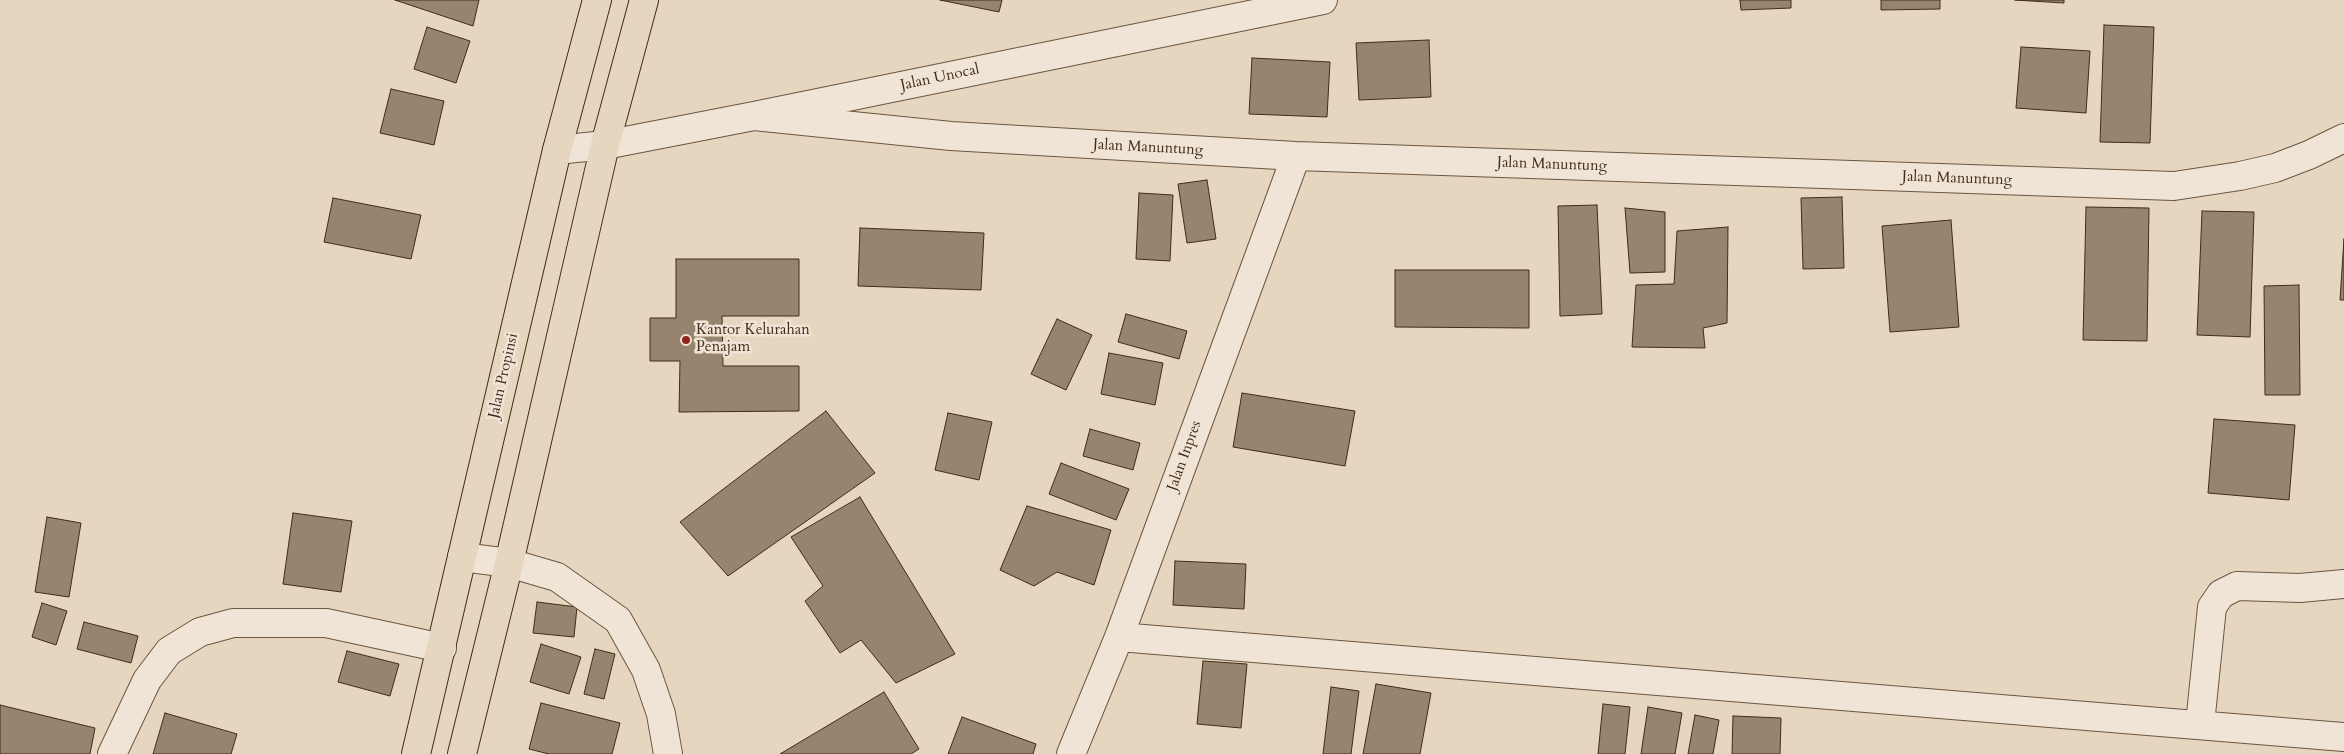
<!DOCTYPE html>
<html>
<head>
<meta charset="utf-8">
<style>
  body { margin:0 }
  canvas { display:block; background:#e6d6c0 }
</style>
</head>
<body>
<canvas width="2344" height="754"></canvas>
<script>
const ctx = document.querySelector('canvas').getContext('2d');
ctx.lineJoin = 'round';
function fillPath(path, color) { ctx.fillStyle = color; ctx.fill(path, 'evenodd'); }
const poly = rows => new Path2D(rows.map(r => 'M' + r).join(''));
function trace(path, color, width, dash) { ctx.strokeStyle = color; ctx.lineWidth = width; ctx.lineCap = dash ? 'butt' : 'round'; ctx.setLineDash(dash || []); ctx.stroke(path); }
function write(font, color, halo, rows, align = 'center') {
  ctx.font = font + ' Cardo,serif'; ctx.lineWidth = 5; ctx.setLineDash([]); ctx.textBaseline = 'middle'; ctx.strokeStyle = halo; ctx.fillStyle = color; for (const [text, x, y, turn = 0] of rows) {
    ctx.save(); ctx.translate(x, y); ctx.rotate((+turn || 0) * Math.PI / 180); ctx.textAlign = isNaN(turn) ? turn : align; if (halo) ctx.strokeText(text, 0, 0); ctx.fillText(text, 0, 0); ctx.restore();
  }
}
const building = poly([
  [395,0,479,0,473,26,395,0],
  [940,0,1002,0,999,12,940,0],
  [1740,0,1791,0,1791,8,1741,10,1740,0],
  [1881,0,1940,0,1940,9,1881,10,1881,0],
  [2015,0,2064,0,2064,3,2015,0],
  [2104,25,2154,27,2150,143,2100,142,2104,25],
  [427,27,470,41,456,83,414,69,427,27],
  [1429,40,1431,97,1359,100,1356,43,1429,40],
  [2021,47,2090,51,2086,113,2016,108,2021,47],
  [1252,58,1330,62,1327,117,1249,114,1252,58],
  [391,89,444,101,434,145,380,133,391,89],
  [1207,180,1216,239,1187,243,1178,184,1207,180],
  [1139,193,1173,195,1170,261,1136,259,1139,193],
  [1842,197,1844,268,1803,269,1801,198,1842,197],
  [333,198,421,215,411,259,324,242,333,198],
  [1597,205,1602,314,1560,316,1558,206,1597,205],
  [2086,207,2149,208,2147,341,2083,340,2086,207],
  [1625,208,1665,212,1665,272,1630,273,1625,208],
  [2202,211,2254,212,2250,337,2197,335,2202,211],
  [1951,220,1959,327,1890,332,1882,226,1951,220],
  [1728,227,1727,323,1703,328,1705,348,1632,347,1636,285,1674,284,1677,231,1728,227],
  [860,228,984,233,981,290,858,286,860,228],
  [2344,239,2344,300,2340,300,2344,239],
  [676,259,799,259,799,316,722,316,723,366,799,366,799,411,679,412,680,361,650,361,650,318,676,318,676,259],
  [1395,270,1529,270,1529,328,1395,327,1395,270],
  [2299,285,2300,395,2265,395,2264,286,2299,285],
  [1126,314,1187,331,1179,359,1118,342,1126,314],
  [1057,319,1092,335,1066,390,1031,374,1057,319],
  [1109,353,1163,363,1155,405,1101,394,1109,353],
  [1242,393,1355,411,1345,466,1233,447,1242,393],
  [826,411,875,473,728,576,680,522,826,411],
  [948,413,992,422,979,480,935,470,948,413],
  [2214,419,2295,425,2289,500,2208,493,2214,419],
  [1090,429,1140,443,1133,470,1083,456,1090,429],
  [1061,463,1129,489,1116,520,1049,494,1061,463],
  [860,497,955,654,896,683,861,640,840,653,805,601,823,586,791,537,860,497],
  [1027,506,1111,530,1094,585,1057,572,1034,586,1000,570,1027,506],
  [293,513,352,521,341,592,283,584,293,513],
  [47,517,81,523,69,597,35,592,47,517],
  [1175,561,1246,564,1244,609,1173,605,1175,561],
  [537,602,577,607,574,637,533,633,537,602],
  [42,603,67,611,56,645,32,637,42,603],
  [84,622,138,636,131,663,77,649,84,622],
  [541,644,581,657,569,694,530,682,541,644],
  [595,649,615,654,604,699,584,694,595,649],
  [347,651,399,664,390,696,338,682,347,651],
  [1203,661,1247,664,1241,728,1197,724,1203,661],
  [1376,684,1431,693,1420,754,1363,754,1376,684],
  [1331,687,1359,691,1351,754,1323,754,1331,687],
  [884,692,919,749,911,754,780,754,884,692],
  [541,703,620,723,612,754,549,754,529,749,541,703],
  [1603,704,1630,707,1625,754,1598,754,1603,704],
  [0,705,95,728,90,754,0,754,0,705],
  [1648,707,1682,713,1675,754,1641,754,1648,707],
  [165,713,237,734,231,754,153,754,165,713],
  [1695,715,1719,720,1713,754,1688,754,1695,715],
  [1733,716,1781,718,1780,754,1732,754,1733,716],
  [962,717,1036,744,1033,754,948,754,962,717]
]);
const street = poly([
  [754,116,951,136,1296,156,2174,186,2240,176,2275,168,2309,155,2344,138],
  [557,150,605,145,754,116,1323,0],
  [462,557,509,563,557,577,618,620,646,670,661,714,668,754],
  [1119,637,2344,737],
  [2200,724,2212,607,2221,594,2237,586,2300,588,2344,584],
  [112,754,147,680,169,651,200,632,233,623,326,623,442,648],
  [1071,754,1119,637,1296,156]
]);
const highway = poly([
  [416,754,557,150,597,0],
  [462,754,509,563,605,145,644,0]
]);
const markers = [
  [686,340,5,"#8f2418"]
];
const streetNames = [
  ["Jalan Unocal",940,78,-12],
  ["Jalan Manuntung",1148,148,3],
  ["Jalan Manuntung",1552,165,2],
  ["Jalan Manuntung",1957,179,2],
  ["Jalan Propinsi",504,376,-77],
  ["Jalan Inpres",1185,456,-70]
];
const poiNames = [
  ["Kantor Kelurahan",696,331],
  ["Penajam",696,348]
];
fillPath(building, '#97846e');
trace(building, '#422c15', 1);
trace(street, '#6b5640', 30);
trace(highway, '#422c15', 30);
trace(street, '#efe4d6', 28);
trace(highway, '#e6d6c0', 28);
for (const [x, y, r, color] of markers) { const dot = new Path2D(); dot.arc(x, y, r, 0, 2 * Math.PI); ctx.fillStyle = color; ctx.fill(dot); trace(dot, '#efe4d6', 2); }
write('15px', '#422c15', '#efe4d6', streetNames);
write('15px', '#422c15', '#efe4d6', poiNames, 'left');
</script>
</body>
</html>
